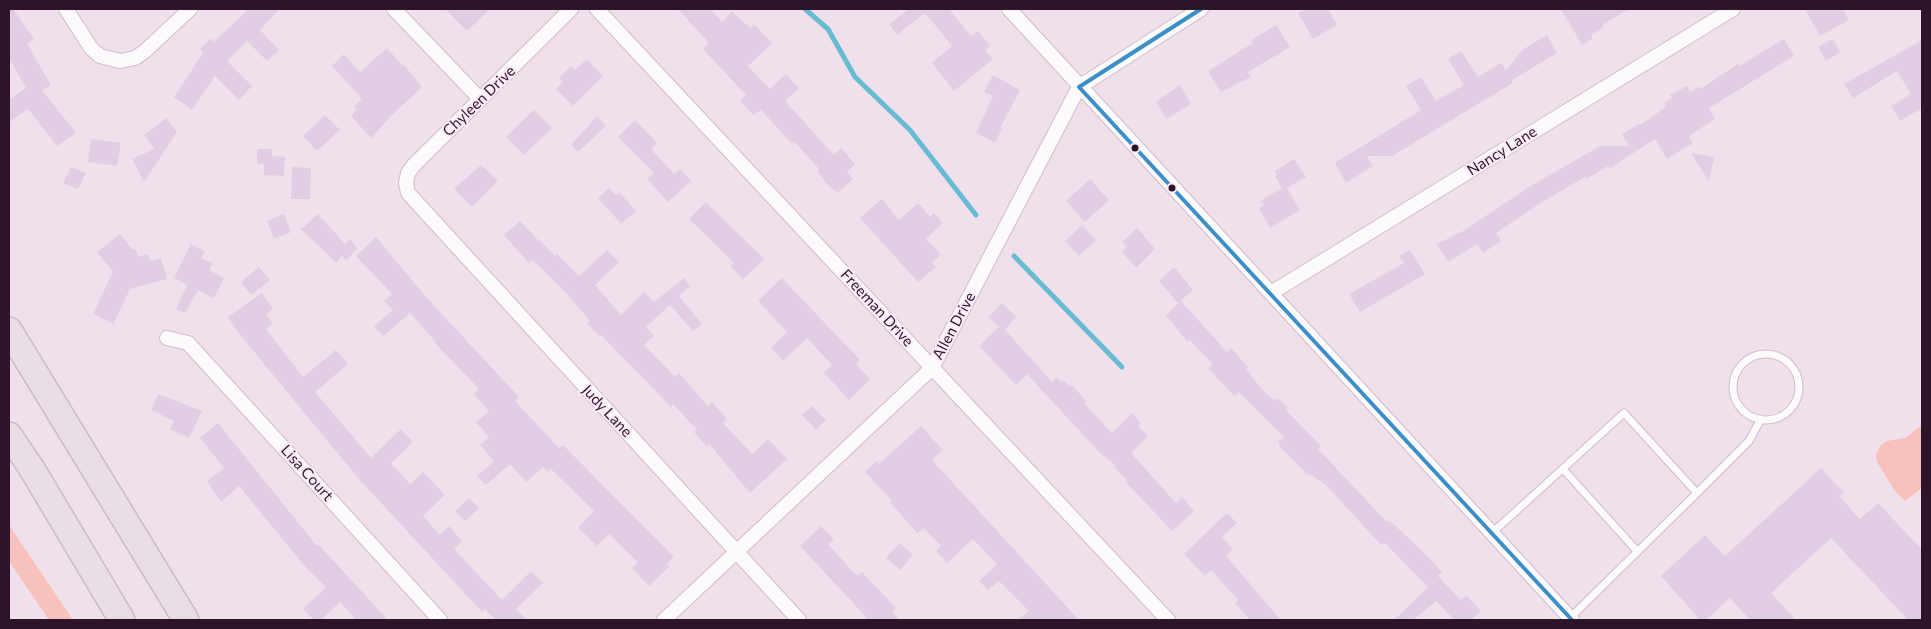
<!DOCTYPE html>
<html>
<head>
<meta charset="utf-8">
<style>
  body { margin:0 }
  #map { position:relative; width:1931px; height:629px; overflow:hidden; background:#f0e0eb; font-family:Commissioner,sans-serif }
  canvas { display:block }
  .frame { position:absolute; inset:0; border:10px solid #2e1429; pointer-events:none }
</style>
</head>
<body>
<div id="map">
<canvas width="1931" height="629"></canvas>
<div class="frame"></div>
</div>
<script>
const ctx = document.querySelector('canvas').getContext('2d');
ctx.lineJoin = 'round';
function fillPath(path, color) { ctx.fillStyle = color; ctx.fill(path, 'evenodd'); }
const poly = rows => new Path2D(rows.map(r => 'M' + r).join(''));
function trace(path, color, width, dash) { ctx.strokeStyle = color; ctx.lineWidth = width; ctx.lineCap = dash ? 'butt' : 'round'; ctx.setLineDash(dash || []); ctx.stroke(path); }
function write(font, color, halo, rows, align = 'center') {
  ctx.font = font + ' Commissioner,sans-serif'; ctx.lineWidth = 4; ctx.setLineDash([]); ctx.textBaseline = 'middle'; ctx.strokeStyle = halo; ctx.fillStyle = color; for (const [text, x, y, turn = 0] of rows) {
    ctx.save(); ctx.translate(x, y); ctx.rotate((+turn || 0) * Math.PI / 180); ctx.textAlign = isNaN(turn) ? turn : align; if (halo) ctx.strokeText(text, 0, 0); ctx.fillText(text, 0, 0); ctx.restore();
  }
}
const green = poly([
  [1921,426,1922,488,1905,501,1895,491,1877,462,1876,455,1880,446,1887,441,1905,438],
  [9,525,73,620,49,620,9,561]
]);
const stream = poly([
  [805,9,828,29,855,77,910,130,976,215],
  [1014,256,1122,367]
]);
const building = poly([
  [9,9,13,9,34,39,27,44,51,85,42,90,76,133,57,146,28,109,9,122,9,100,26,88,9,58],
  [248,9,280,9,260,30,279,50,267,61,247,41,227,61,252,86,239,100,215,76,192,110,174,97,203,53,200,49,211,38,214,42],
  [445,9,490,9,467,31],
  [678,9,710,9,722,22,732,11,750,28,754,24,772,43,748,66,770,89,786,74,799,88,785,101,834,155,841,148,855,164,847,172,853,179,838,193,829,186,817,171,819,169,794,141,792,144,761,110,753,115,740,101,746,95,703,49,709,43],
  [909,9,949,9,971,36,978,31,990,46,985,50,993,59,954,91,932,63,952,46,925,13,897,35,889,24],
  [1306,9,1328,9,1337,25,1313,39,1298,13],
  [1561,9,1629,9,1602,25,1604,27,1592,34,1592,39,1582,45],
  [1805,9,1842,9,1849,20,1820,36],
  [1276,25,1290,47,1248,72,1251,77,1221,92,1208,71,1253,43,1252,40],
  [1547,35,1557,53,1512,80,1513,83,1392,156,1367,156,1373,166,1346,183,1335,163,1421,110,1406,86,1421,77,1436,101,1464,85,1448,59,1461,51,1478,77,1501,63,1506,71,1522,50],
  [1784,39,1794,56,1709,108,1715,119,1689,136,1693,143,1667,159,1655,139,1610,168,1608,166,1587,179,1585,177,1542,202,1496,233,1501,241,1483,253,1477,244,1448,262,1437,244,1463,231,1529,187,1600,146,1629,146,1622,134,1639,124,1640,125,1666,107,1664,103,1672,98,1670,95,1687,86,1690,92,1699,87,1700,89,1738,64,1739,66],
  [1833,39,1840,52,1826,61,1818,47],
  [1922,40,1922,113,1920,109,1900,121,1891,106,1911,94,1897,71,1853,98,1844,84],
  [387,48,403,66,404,65,422,87,391,116,371,138,351,116,356,110,354,107,362,99,332,66,344,54,360,72],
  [587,59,603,76,573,106,556,89,563,82,559,78,571,66,575,70],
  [993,75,1020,90,1000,128,1002,129,995,143,976,133,993,96,984,92],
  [1180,85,1191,104,1166,119,1156,102],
  [534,110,552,128,524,155,506,137],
  [325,115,340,130,317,151,303,136],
  [597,116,606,126,578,152,571,145],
  [166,118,177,132,144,182,132,159,154,149,144,135],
  [635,120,657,143,651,149,674,174,680,169,691,181,668,202,647,179,654,173,618,137],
  [91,139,121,143,117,166,88,162],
  [257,149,272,149,272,156,285,157,284,176,264,175,264,164,257,164],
  [1691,153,1714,157,1709,181],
  [1294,159,1306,177,1287,188,1300,210,1270,228,1259,208,1264,205,1260,201,1282,188,1275,176,1277,175,1275,171],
  [481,165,498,181,472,207,454,189],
  [71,167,86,173,78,189,63,183],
  [292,167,311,168,310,199,291,199],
  [1090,179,1109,200,1085,222,1066,201],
  [609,188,616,195,619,192,636,211,621,224,598,198],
  [882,199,899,220,918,203,930,217,934,213,943,223,926,239,941,254,932,263,936,267,918,282,860,218],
  [706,202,764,259,743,279,730,266,734,263,689,219],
  [284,214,291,232,274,239,267,221],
  [318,214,345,244,350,239,358,249,346,260,342,256,336,263,301,229],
  [520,221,539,241,540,240,555,256,557,254,579,276,607,250,619,262,595,285,621,315,644,292,654,302,684,278,690,286,679,296,702,324,693,331,670,305,646,327,654,336,644,345,675,377,679,373,708,406,712,402,727,419,723,423,752,454,768,439,787,459,750,493,710,445,707,447,694,432,697,430,673,404,671,407,601,335,599,336,587,323,590,321,567,294,533,260,529,263,504,235],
  [1082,225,1096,240,1079,256,1065,241],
  [1137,228,1155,249,1136,268,1122,252,1127,247,1122,242],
  [120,234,133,250,136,249,138,257,148,254,150,261,161,258,167,279,130,289,113,324,93,314,113,272,97,252],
  [376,237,427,298,519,397,515,401,559,448,563,445,674,557,667,564,669,567,649,586,632,568,638,562,609,534,597,546,578,528,594,511,551,469,548,472,543,467,526,482,510,464,486,485,477,476,494,461,480,445,489,437,476,422,489,411,474,394,479,389,434,342,435,341,410,313,383,336,374,326,393,310,384,301,392,294,356,256],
  [191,244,205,251,201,258,213,263,209,270,224,278,214,298,198,290,185,313,176,309,187,285,174,278],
  [1410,250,1425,274,1360,312,1349,294,1404,263,1399,256],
  [259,267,270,280,251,295,241,282],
  [1174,267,1193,290,1178,303,1159,281],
  [782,278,860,360,856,364,870,379,849,400,824,373,832,365,807,338,783,361,771,348,787,332,758,301],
  [262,293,273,309,266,314,273,324,266,329,303,377,336,350,348,364,315,392,371,458,401,429,413,442,391,463,410,484,423,472,445,495,423,516,440,535,449,526,462,541,454,549,502,600,531,571,543,583,516,609,527,620,496,620,485,609,482,612,358,478,237,331,228,317],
  [1181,301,1227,352,1231,348,1248,367,1246,369,1264,392,1275,401,1278,398,1288,408,1286,410,1321,446,1318,449,1387,522,1388,520,1400,530,1431,560,1442,572,1438,576,1461,600,1466,595,1481,611,1471,620,1454,620,1436,601,1413,620,1394,620,1428,587,1385,543,1381,545,1325,484,1309,474,1308,475,1281,448,1278,442,1284,437,1239,392,1234,396,1208,368,1213,365,1190,340,1187,342,1166,315],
  [1002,303,1016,317,1005,330,1052,382,1057,377,1062,382,1064,380,1070,387,1072,385,1086,401,1084,403,1112,433,1132,413,1141,423,1138,426,1148,436,1131,453,1176,503,1182,497,1194,511,1172,531,1125,481,1127,480,1114,467,1116,466,1099,452,1027,374,1016,385,979,346,999,327,989,317],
  [158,394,202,411,189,438,170,429,174,421,151,410],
  [812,406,826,420,816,430,802,415],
  [218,423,317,546,319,545,388,620,357,620,340,602,321,620,314,620,303,609,326,587,307,569,239,486,221,502,207,481,224,468,200,438],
  [921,426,943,450,932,460,1079,620,1018,620,1029,611,999,581,988,590,979,581,997,564,973,539,947,563,936,551,941,546,924,528,917,533,890,502,892,501,865,472,877,461,879,464],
  [1821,468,1844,493,1839,496,1860,519,1878,503,1922,550,1922,620,1908,620,1831,538,1771,593,1796,620,1750,620,1730,598,1706,620,1700,620,1661,576,1705,535,1725,556],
  [469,498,479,508,465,521,455,511],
  [1227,513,1237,523,1222,537,1233,549,1226,556,1281,620,1250,620,1235,603,1238,600,1211,570,1205,576,1184,554],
  [821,526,834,539,828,544,853,572,858,575,862,572,896,608,892,612,900,620,869,620,800,546],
  [900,543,913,555,900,570,886,558]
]);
const lane = poly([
  '1733 387a33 33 0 1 1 66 0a33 33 0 1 1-66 0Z',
  [1563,469,1637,551],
  [1697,493,1749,441,1761,419],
  [1492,533,1624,413,1697,493,1570,618]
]);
const street = poly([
  [66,9,91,48,100,56,120,61,135,58,144,52,190,9],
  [394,9,480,99],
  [571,9,414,165,408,173,406,183,408,193,799,620],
  [597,9,1168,620],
  [1009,9,1572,620],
  [1271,293,1733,9],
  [167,338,188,343,440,620],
  [664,620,932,368,1079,87,1201,9]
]);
const highway = poly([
  [9,330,186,620],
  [9,435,32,469,122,620]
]);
const bus1 = poly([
  [1079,87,1572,620],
  [1079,87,1201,9]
]);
const markers = [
  [1135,148,4.5,"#2e1429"],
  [1172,188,4.5,"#2e1429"]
];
const streetNames = [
  ["Chyleen Drive",479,101,-44],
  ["Nancy Lane",1502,151,-32],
  ["Freeman Drive",877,308,47],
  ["Allen Drive",954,326,-62],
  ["Judy Lane",607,411,47],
  ["Lisa Court",307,473,48]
];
fillPath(green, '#f6c2bb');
trace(stream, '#68bcd2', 5);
fillPath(building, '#e1cee4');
trace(lane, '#d1bccb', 9);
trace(street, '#d1bccb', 16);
trace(highway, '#c8bcc5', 28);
trace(lane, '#fdfafc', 7);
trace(street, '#fdfafc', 14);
trace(highway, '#e9dde6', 25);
trace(bus1, '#3c8fc6', 4);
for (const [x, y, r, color] of markers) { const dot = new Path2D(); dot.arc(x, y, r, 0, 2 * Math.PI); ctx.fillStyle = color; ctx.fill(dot); trace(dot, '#faebf6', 2); }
write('15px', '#2e1429', '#faebf6', streetNames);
</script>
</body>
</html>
